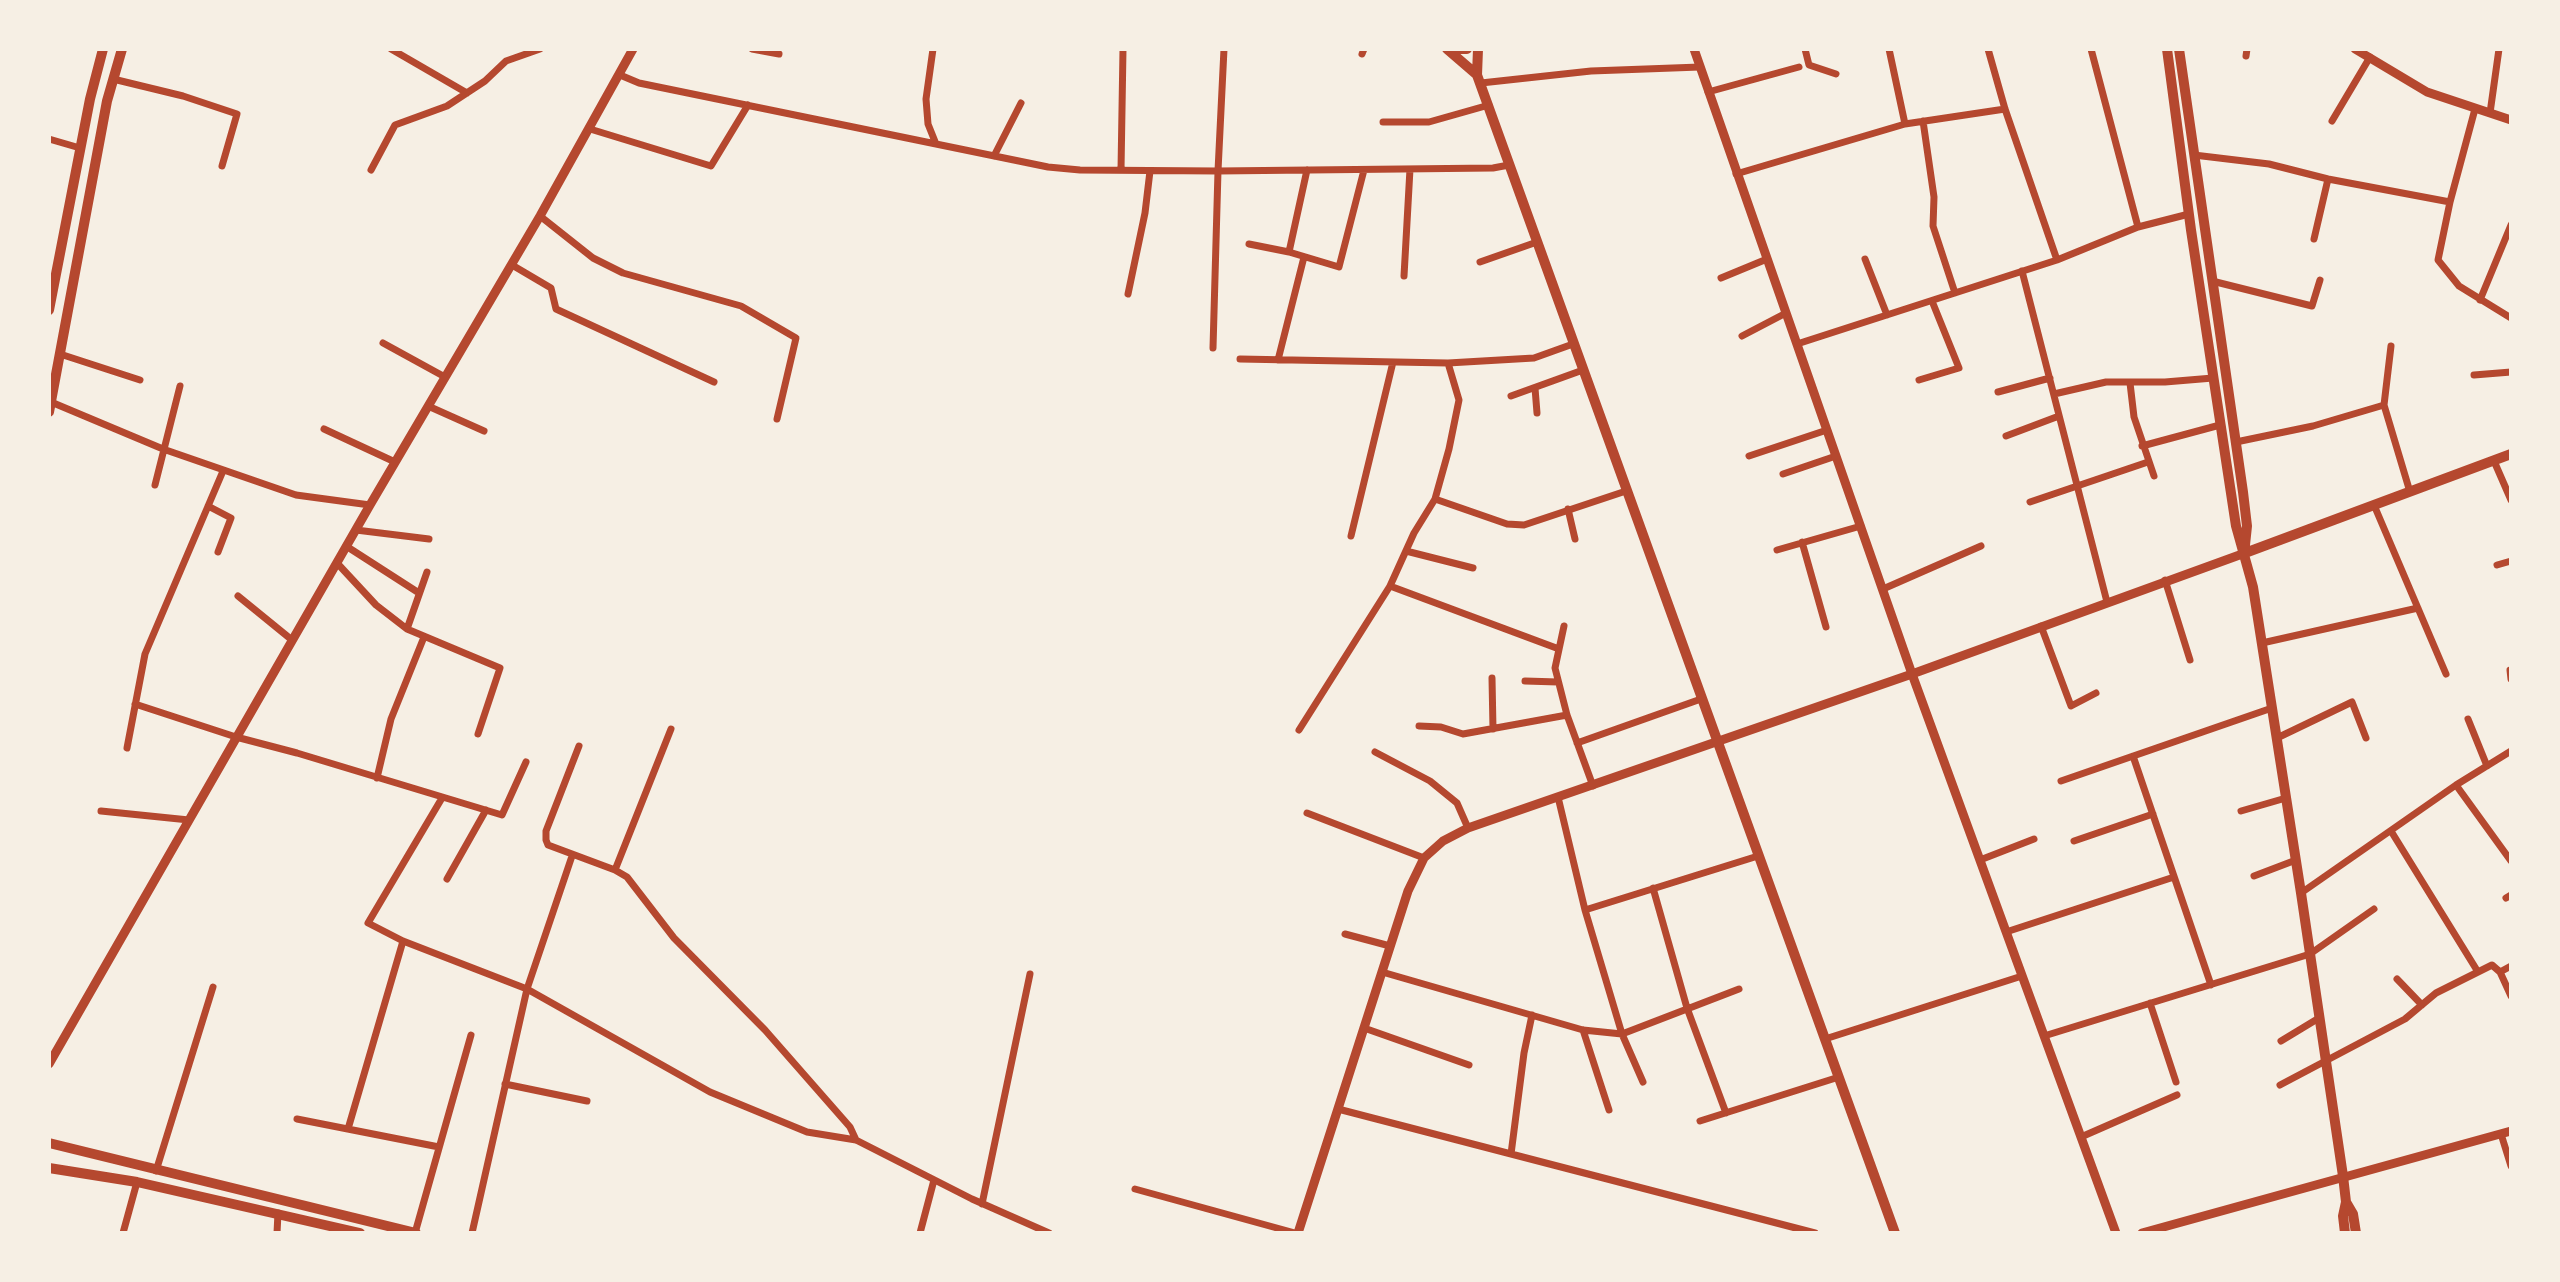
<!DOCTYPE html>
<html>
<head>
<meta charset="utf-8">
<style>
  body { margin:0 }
  #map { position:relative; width:2560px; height:1282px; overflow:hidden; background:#f6efe4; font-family:Cabin,sans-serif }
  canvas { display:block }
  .frame { position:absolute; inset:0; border:51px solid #f6efe4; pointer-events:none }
</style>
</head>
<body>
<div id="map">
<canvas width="2560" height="1282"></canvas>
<div class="frame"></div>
</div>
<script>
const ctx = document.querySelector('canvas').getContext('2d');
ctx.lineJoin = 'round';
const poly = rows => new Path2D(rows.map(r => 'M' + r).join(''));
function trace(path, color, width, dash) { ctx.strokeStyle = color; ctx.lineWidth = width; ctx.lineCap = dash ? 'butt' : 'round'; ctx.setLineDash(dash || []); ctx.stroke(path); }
const minor = poly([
  [391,49,467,93],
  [752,49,779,54],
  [933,49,926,99,928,124,936,144],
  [1805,49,1809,65,1836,74],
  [1889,49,1905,124],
  [1988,49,2005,109,2057,260],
  [2091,49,2138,227],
  [1362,54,1364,49],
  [2246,56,2247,49],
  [620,75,639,83,1048,167,1080,170,1218,171,1493,168,1509,165],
  [113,79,183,96,237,114,222,166],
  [1481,83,1591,71,1700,67],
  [1708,92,1799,67],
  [2475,109,2450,202,2438,260,2459,286,2511,318],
  [2490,113,2499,49],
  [1923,121,1934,197,1933,226,1955,293],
  [2332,121,2370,57],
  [1383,122,1429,122,1489,105],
  [590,129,711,166,748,105],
  [49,139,80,148],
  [2194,155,2269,164,2328,179,2450,202],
  [994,156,1021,103],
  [371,170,395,125,447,106,485,81,506,61,540,49],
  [1121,170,1123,49],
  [1736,174,1905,124,2005,109],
  [540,216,593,258,623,273,741,306,796,338,777,419],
  [2314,239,2328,179],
  [1249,244,1289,252,1339,267,1364,170],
  [1289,252,1307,170],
  [1865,259,1887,315],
  [1480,262,1537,242],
  [512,265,551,288,556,309,714,382],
  [2022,271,2107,602],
  [1404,276,1410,169],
  [1721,278,1767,259],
  [2212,281,2312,306,2320,280],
  [1128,294,1145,213,1150,171],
  [2480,300,2511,225],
  [1742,336,1786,313],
  [383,343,445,377],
  [1797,344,2057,260,2138,227,2189,214],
  [2391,346,2384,405,2410,492],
  [1213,348,1218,171,1224,49],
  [60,354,140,380],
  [1240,359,1448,363,1534,358,1573,344],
  [1278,360,1304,257],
  [1448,363,1459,400,1449,449,1435,499,1414,533,1390,586,1559,649],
  [2474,375,2511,372],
  [1919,380,1959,368,1932,301],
  [2130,383,2134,417,2154,476],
  [1535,388,1537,413],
  [1998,392,2050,378],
  [2054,394,2106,382,2165,382,2213,378],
  [1511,396,1583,370],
  [51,402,163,449,296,495,370,505],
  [428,406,484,431],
  [324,429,395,462],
  [2006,436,2059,416],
  [2236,442,2313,426,2384,405],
  [2142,446,2220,425],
  [1749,456,1827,430],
  [2494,461,2511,500],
  [1783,474,1836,456],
  [155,485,180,386],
  [1435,499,1507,524,1524,525,1626,491],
  [2030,502,2148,462],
  [2374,505,2446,674],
  [208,506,231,518,218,552],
  [1568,509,1575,539],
  [356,530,429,539],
  [1351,536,1393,362],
  [1802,542,1826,627],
  [346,546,419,593],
  [1777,550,1861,526],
  [1406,551,1473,568],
  [337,563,376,605,407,629,500,668,478,734],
  [2497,565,2511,561],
  [2165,580,2190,660],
  [1883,589,1981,546],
  [238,596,292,640],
  [1564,626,1555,668,1567,715,1593,786],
  [2041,626,2071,706,2096,693],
  [407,629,427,572],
  [2262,643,2418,608],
  [2510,670,2511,679],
  [1492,678,1493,729],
  [1525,681,1558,682],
  [135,704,236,737,297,753,502,815,526,762],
  [2468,719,2487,766],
  [1419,726,1441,727,1463,734,1567,715],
  [1299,730,1390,586],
  [2277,738,2352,702,2366,738],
  [1577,743,1701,699],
  [579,746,546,831,546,840,548,845,615,870,627,877,674,938,765,1030,850,1127,856,1140],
  [127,748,145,654,223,471],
  [1375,752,1430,781,1457,803,1468,828],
  [2133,756,2211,985],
  [377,778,391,719,424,637],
  [2061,781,2272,708],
  [2456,785,2511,861],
  [1558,797,1585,910,1622,1034,1643,1082],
  [442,798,368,923,403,941,527,989,710,1092,807,1132,856,1140,972,1199,1049,1233],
  [101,811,189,820],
  [2241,811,2286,798],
  [1307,813,1424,858],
  [2391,831,2478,972],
  [2074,841,2153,814],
  [1980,860,2034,839],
  [615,870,671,729],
  [2254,876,2296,860],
  [447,879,486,810],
  [1653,888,1687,1008,1726,1113],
  [2301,893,2456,785,2511,751],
  [2506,898,2511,895],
  [1585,910,1758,856],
  [2006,932,2174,877],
  [1345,934,1390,946],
  [1382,972,1583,1030,1622,1034,1739,989],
  [2500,972,2511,966],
  [2397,979,2422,1005],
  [2150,1003,2176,1082],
  [1364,1028,1469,1065],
  [1583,1030,1609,1110],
  [2044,1036,2310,954,2374,909],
  [1825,1039,2022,976],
  [2281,1041,2319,1018],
  [505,1084,587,1101],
  [2280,1085,2405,1019,2436,993,2492,965,2500,972,2511,996],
  [1338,1109,1815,1233],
  [297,1119,439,1147],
  [1700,1121,1839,1077],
  [348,1129,403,941],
  [2501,1134,2511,1166],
  [2081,1137,2177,1095],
  [1511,1154,1524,1053,1532,1015],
  [156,1171,213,987],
  [1135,1189,1295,1233],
  [982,1204,1030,974],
  [123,1233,137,1182],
  [277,1233,278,1213],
  [415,1233,471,1035],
  [472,1233,527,989,572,856],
  [920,1233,934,1180]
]);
const tertiary = poly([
  [1694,49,1912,674,2116,1233],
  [2355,49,2427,92,2511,120],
  [49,1064,370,505,540,216,633,49],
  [1298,1233,1408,891,1424,858,1443,841,1468,828,1912,674,2245,553],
  [2142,1233,2511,1131]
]);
const secondary = poly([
  [1447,49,1476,74],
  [1450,49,1467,49],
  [1478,49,1477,75,1895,1233],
  [2167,49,2191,230,2236,526,2253,587,2301,893,2343,1176,2346,1202,2343,1216,2345,1233],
  [2179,49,2243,492,2247,526,2245,545],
  [2245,553,2511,454],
  [49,1143,416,1233],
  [49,1168,137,1182,360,1233],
  [2346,1202,2353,1214,2356,1233]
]);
const primary = poly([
  [49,310,90,99,103,49],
  [49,412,107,101,122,49]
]);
trace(minor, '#b5482f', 7);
trace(tertiary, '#b5482f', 9);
trace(secondary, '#b5482f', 10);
trace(primary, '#b5482f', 10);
</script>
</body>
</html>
